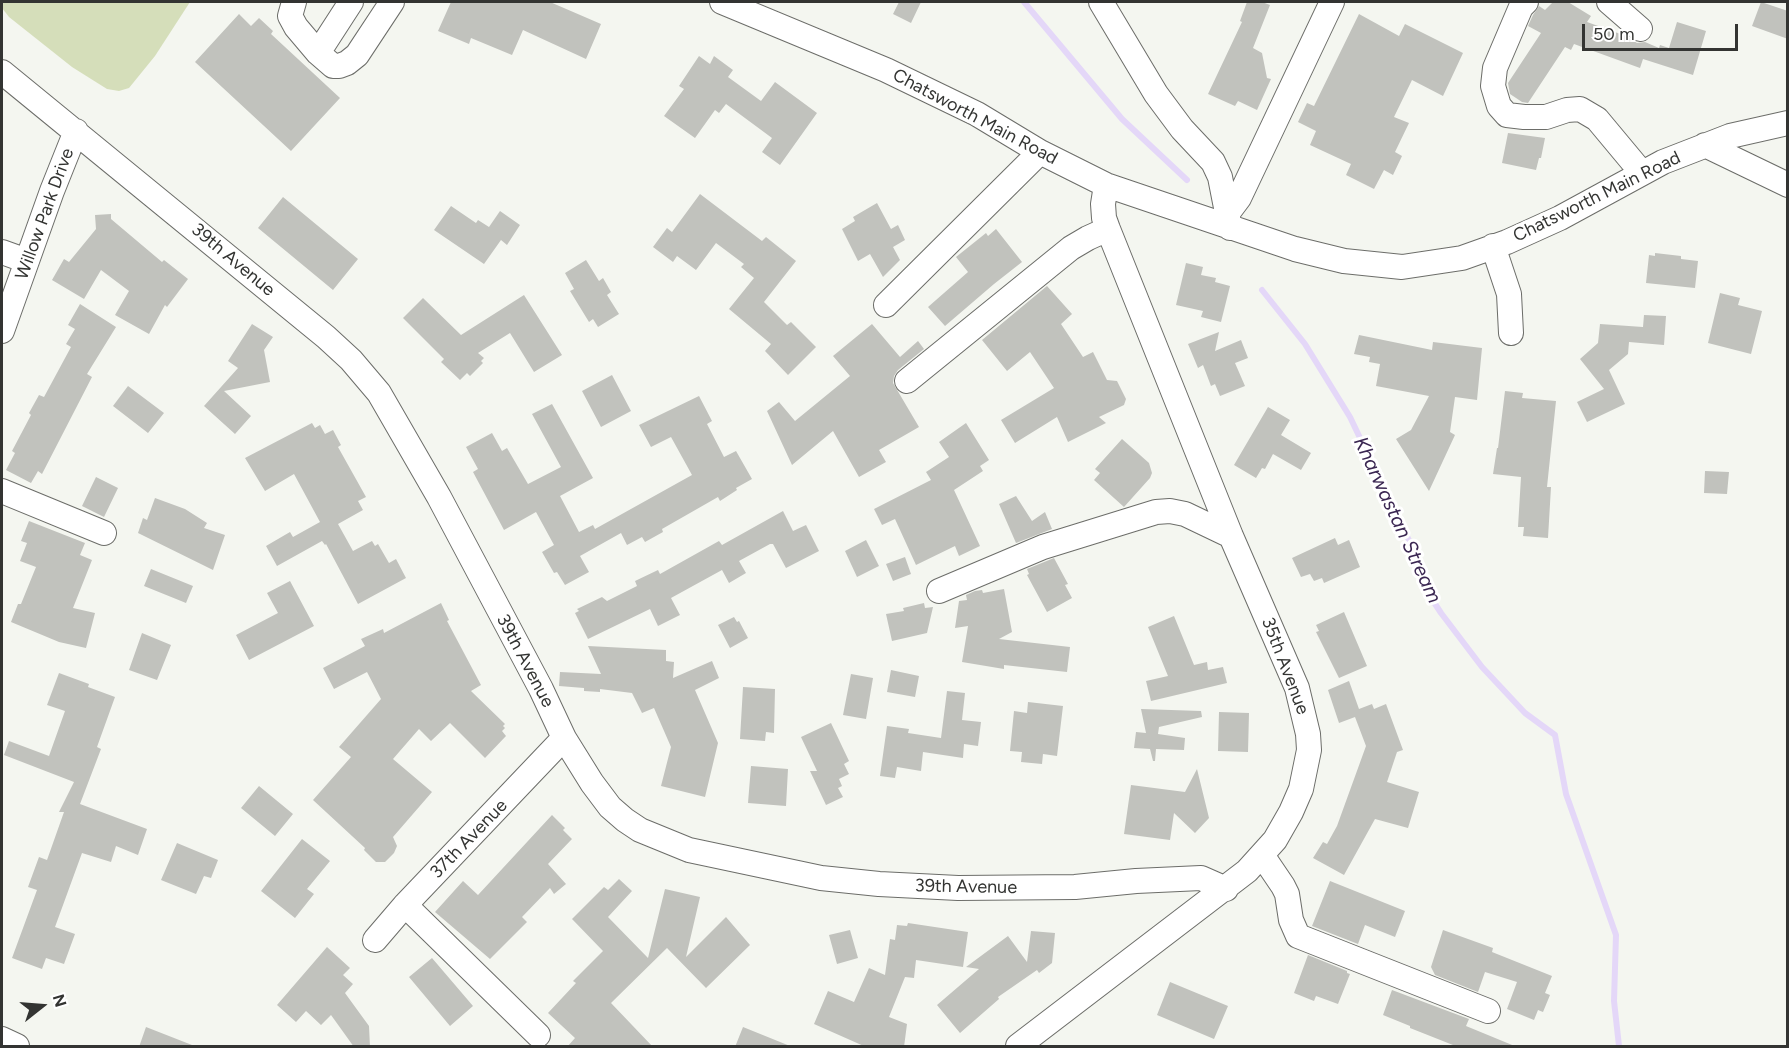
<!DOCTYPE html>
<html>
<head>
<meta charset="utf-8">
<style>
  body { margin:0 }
  #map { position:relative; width:1789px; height:1048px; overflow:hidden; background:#f4f6f0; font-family:Figtree,sans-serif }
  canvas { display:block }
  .frame { position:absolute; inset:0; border:3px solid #333432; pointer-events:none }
  .north { position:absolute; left:12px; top:976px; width:60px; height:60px; -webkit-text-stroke:4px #fff; paint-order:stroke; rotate:73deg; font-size:16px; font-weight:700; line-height:24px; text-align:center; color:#333432 }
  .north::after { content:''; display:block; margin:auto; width:21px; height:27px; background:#333432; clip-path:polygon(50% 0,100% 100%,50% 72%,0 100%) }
  .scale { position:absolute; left:1582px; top:24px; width:156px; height:27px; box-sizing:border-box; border:3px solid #333432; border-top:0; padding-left:8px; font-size:18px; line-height:21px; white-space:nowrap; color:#333432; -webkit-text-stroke:4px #fff; paint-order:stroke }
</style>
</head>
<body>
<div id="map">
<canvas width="1789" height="1048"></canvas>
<div class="frame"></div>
<div class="north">N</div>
<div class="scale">50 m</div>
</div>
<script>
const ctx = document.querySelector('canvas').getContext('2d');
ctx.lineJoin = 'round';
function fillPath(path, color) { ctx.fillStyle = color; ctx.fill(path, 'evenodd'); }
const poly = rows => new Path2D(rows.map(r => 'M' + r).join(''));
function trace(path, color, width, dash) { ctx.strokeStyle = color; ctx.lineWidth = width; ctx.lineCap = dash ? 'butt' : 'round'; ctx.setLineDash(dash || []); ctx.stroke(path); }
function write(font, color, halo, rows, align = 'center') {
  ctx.font = font + ' Figtree,sans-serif'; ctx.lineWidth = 6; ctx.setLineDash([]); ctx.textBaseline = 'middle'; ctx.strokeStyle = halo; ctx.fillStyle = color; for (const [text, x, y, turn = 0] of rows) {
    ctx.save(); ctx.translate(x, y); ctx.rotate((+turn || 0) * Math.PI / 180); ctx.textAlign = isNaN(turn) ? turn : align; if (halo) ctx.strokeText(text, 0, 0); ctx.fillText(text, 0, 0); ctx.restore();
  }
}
const green = poly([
  [2,2,190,2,155,56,129,88,119,91,107,89,72,67,9,17,2,8]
]);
const stream = poly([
  [1024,2,1122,119,1187,180],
  [1262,290,1305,344,1350,417,1415,553,1424,587,1441,613,1482,667,1525,713,1555,735,1566,794,1616,935,1614,1001,1619,1046]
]);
const building = poly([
  [451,2,550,2,601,24,586,59,523,30,512,55,471,38,469,44,438,31],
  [899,2,921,2,911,23,893,14],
  [1247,2,1262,2,1270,5,1253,48,1262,53,1267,78,1271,79,1257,110,1238,101,1235,106,1208,94,1242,22,1240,21],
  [1553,2,1568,2,1591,16,1587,22,1626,36,1637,43,1645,42,1659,48,1660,45,1669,48,1677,22,1706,31,1693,75,1643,59,1640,68,1574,44,1571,50,1565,47,1528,103,1522,102,1510,94,1508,83,1541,33,1528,26,1533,15,1539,6,1545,10],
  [1761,2,1788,11,1788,39,1752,26],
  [239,14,251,26,259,18,273,31,271,34,340,98,291,151,195,62],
  [1359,14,1399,36,1405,24,1463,53,1443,96,1412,80,1394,117,1409,123,1395,152,1402,156,1393,175,1384,170,1374,189,1346,175,1351,164,1310,145,1316,131,1298,122,1307,103,1314,106],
  [699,56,710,64,714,56,733,70,728,77,761,101,775,82,817,113,780,165,762,152,772,138,726,104,719,113,715,110,695,138,664,116,684,89,679,86],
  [1508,133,1545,138,1541,158,1539,158,1536,170,1502,163],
  [700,194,762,241,766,237,796,261,764,302,787,325,791,322,816,347,788,375,765,351,771,344,729,309,754,278,741,267,744,264,716,243,696,270,677,256,673,262,653,247,667,228,672,232],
  [283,197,358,259,333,290,258,228],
  [877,203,891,229,898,225,905,240,893,247,900,260,883,277,870,254,858,261,842,229,855,221,853,217],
  [451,206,476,223,478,220,489,227,500,211,520,225,507,245,501,240,484,264,434,230],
  [111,214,111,219,162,262,164,260,188,279,167,307,165,305,149,334,115,315,129,291,101,270,84,299,52,280,64,259,69,262,96,229,95,215],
  [996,229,1022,262,994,284,945,326,928,307,968,272,956,257,986,233,988,236],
  [1655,253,1681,256,1681,259,1698,261,1695,288,1646,283,1649,255,1655,256],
  [586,260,599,281,603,278,611,292,607,295,619,314,598,327,593,319,589,322,570,291,574,289,565,273],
  [1186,263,1203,267,1201,275,1216,278,1215,282,1230,286,1221,322,1201,317,1203,311,1176,305],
  [1047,286,1072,314,1061,324,1083,357,1093,352,1107,380,1117,381,1126,399,1124,405,1099,417,1106,423,1068,442,1057,417,1015,443,1001,420,1054,388,1030,352,1007,371,982,340],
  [1720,293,1740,298,1738,305,1762,311,1751,354,1708,343],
  [524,295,562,355,534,372,510,333,478,353,484,358,481,361,483,363,470,376,467,373,460,380,441,362,444,359,403,318,423,298,461,335],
  [80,304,116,327,87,374,92,377,42,474,38,471,31,483,6,470,15,453,12,451,31,415,29,413,39,395,44,397,71,347,66,344,75,329,68,325],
  [1644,315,1666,316,1664,345,1629,342,1628,354,1609,370,1625,404,1587,422,1577,402,1604,389,1580,359,1598,343,1600,324,1643,327],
  [252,324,273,337,264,350,270,382,224,391,251,416,235,434,204,406,238,368,228,361],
  [872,324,900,357,918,341,924,349,898,370,894,376,893,383,919,427,879,450,886,462,859,477,833,431,792,465,767,411,779,402,795,421,850,376,833,356],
  [1219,332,1215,351,1241,340,1248,358,1235,363,1245,386,1220,396,1215,384,1211,386,1203,365,1198,368,1188,344],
  [1359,335,1432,350,1433,342,1482,348,1477,400,1455,397,1450,432,1455,435,1429,491,1396,439,1411,430,1429,396,1376,386,1380,364,1369,362,1370,357,1354,354],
  [612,375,631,411,601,427,582,391],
  [128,386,164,413,148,433,113,406],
  [1505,391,1523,393,1522,398,1556,401,1547,487,1551,487,1548,538,1523,536,1524,527,1518,527,1521,477,1493,474,1497,448,1498,448],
  [699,396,712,421,707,424,724,457,736,451,752,479,736,488,737,490,720,501,718,497,662,529,663,532,645,542,642,537,627,545,621,533,580,556,589,572,565,585,557,572,554,573,542,552,554,545,536,512,504,530,473,472,478,469,466,447,492,433,502,451,507,448,528,484,561,467,532,414,552,404,593,478,560,496,579,532,593,525,595,529,692,475,671,437,651,447,639,425],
  [1268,407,1290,420,1281,435,1311,453,1301,470,1273,454,1265,469,1262,468,1256,478,1234,465],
  [312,423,315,428,320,425,325,434,333,430,341,445,338,447,366,497,358,501,363,510,338,524,353,551,372,541,375,546,378,544,389,563,396,559,406,578,358,604,326,544,325,545,322,541,277,566,266,546,290,532,293,537,320,522,294,474,265,491,245,458],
  [966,423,989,460,980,466,983,471,954,490,980,546,959,556,955,546,916,565,895,519,882,525,874,509,931,480,926,472,949,457,939,442],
  [1122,439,1149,463,1152,473,1150,478,1124,507,1094,480,1100,473,1095,469],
  [1705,471,1729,472,1727,494,1704,493],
  [96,477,118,488,104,517,82,506],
  [1016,496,1032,521,1045,512,1052,529,1016,543,999,504],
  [155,498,185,509,207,523,204,528,225,535,213,570,138,533,143,518,147,520],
  [783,511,793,531,806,525,819,551,786,568,773,544,770,544,739,561,746,573,729,583,722,570,671,598,680,615,658,626,650,609,588,639,575,613,579,611,577,609,602,597,607,601,637,586,635,581,658,570,660,574,719,541,722,545],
  [29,521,85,543,80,555,92,560,73,608,95,613,86,648,59,642,11,622,18,604,21,604,36,567,20,561,27,543,21,541],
  [1335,538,1338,545,1349,540,1360,567,1324,583,1322,578,1314,581,1310,574,1301,577,1292,558],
  [866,540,879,566,857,577,845,551],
  [905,557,911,574,893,581,886,564],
  [1054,558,1068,584,1065,585,1072,598,1047,612,1027,575,1029,574,1027,569],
  [151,569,193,586,186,603,144,586],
  [290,581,314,626,249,660,236,635,278,613,267,593],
  [1004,589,1012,632,999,639,1070,647,1067,672,1004,665,1004,669,962,662,968,626,955,628,959,601,967,600,966,595,975,591,982,590,983,593],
  [441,603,449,620,447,621,481,685,471,691,505,724,503,726,505,728,502,731,506,736,485,758,450,723,431,741,419,729,393,759,432,792,393,837,397,846,394,853,385,862,376,862,364,850,365,848,313,800,351,757,339,747,381,699,367,672,334,689,323,668,365,646,361,639,383,629,384,633],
  [924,603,925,608,933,607,927,633,892,641,886,614,904,611,903,608],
  [1344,612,1367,666,1339,678,1316,632,1319,631,1316,625],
  [1174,616,1194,665,1207,662,1208,670,1223,667,1227,683,1151,701,1146,681,1168,676,1148,627],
  [734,617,737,622,739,621,748,638,730,648,718,625],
  [142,633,171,645,157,680,129,670],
  [588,646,666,650,666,661,674,662,673,678,712,661,719,678,695,690,718,743,705,797,661,786,671,747,654,708,642,713,632,693,600,689,600,692,584,691,584,688,559,686,560,672,601,674],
  [891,670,919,676,915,697,887,692],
  [59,673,89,684,88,687,115,697,97,747,101,749,80,804,147,829,138,855,116,846,111,862,82,853,55,927,75,934,64,964,46,958,42,969,12,958,37,890,28,887,39,857,47,860,64,812,59,812,74,782,4,755,9,741,49,756,65,711,47,705],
  [851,674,873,678,866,719,843,715],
  [1349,681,1359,709,1372,704,1374,709,1386,704,1403,750,1397,752,1387,782,1419,792,1408,828,1375,819,1344,875,1313,858,1323,842,1327,844,1337,826,1366,746,1355,717,1339,723,1328,690],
  [743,687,775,689,774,733,766,732,765,741,740,739],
  [947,691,965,693,962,720,981,722,978,746,964,744,963,758,923,752,921,771,897,767,895,778,880,776,887,726,909,729,908,733,941,738],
  [1028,702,1063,706,1057,756,1043,754,1042,764,1021,762,1022,752,1010,751,1014,711,1027,713],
  [1141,709,1201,711,1202,717,1159,727,1158,734,1185,738,1184,750,1156,749,1155,761,1153,761,1150,749,1134,748,1136,732,1146,733],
  [1219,712,1249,713,1248,752,1218,751],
  [831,723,849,761,844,764,849,774,839,779,842,786,838,788,843,797,826,805,810,771,817,771,801,737],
  [751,766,788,769,786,806,748,803],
  [1197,769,1209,818,1195,833,1174,813,1170,840,1124,834,1131,785,1185,792],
  [259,786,293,814,275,836,241,808],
  [552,815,565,828,563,830,572,839,548,864,566,884,554,894,550,888,522,917,527,922,490,959,435,912,463,881,478,895],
  [302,839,330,861,307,889,314,894,295,918,261,891],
  [177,843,218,860,211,878,204,876,196,894,161,880],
  [619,879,632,891,608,917,648,958,665,889,700,897,686,957,726,917,750,945,706,988,667,948,611,1003,653,1047,567,1047,575,1038,548,1013,576,983,573,981,603,951,572,919,604,887,608,890],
  [1330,881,1405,911,1395,937,1365,925,1358,944,1312,926],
  [908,923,968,932,963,967,916,960,914,978,905,977,889,1017,907,1024,904,1047,866,1047,814,1024,828,991,854,1002,869,968,885,975,890,939,895,940,897,925,907,926],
  [850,930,858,958,837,964,829,935],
  [1443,930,1493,948,1492,952,1552,976,1545,993,1550,995,1543,1012,1538,1010,1534,1020,1507,1009,1517,982,1485,972,1478,992,1435,975,1431,967],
  [1031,931,1055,933,1052,963,1039,973,1037,970,998,997,999,999,960,1033,937,1005,979,969,966,967,1008,936,1027,962],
  [327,947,350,968,343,975,353,984,345,993,369,1026,370,1047,354,1047,331,1015,321,1025,306,1011,296,1022,277,1005],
  [1308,955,1347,971,1347,973,1350,974,1338,1004,1316,996,1314,1001,1294,993],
  [432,958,473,1006,450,1026,409,977],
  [1170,982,1228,1006,1214,1039,1157,1015],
  [1392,990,1469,1019,1466,1026,1517,1047,1458,1047,1410,1028,1410,1026,1383,1015],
  [146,1027,192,1045,192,1047,139,1047],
  [743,1027,790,1046,790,1047,735,1047]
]);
const minor = poly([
  [294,2,290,16,296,27,318,53,333,66,339,66,347,63,357,55,392,2],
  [722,2,886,70,977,114,1040,152,1106,185,1295,249,1344,261,1402,267,1462,258,1507,242,1560,218,1663,162,1730,136,1788,123],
  [1101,2,1156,94,1182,129,1213,162,1220,177,1230,228],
  [1526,2,1521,7,1495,68,1493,86,1499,106,1507,115,1524,117,1546,117,1567,110,1580,109,1597,119,1642,173],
  [1609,2,1640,29],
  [318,53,351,2],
  [2,72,326,337,351,360,379,393,439,497,541,689,564,738,592,783,610,807,625,820,640,830,689,850,821,878,879,884,958,888,1075,887,1136,881,1201,878,1226,889],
  [1705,145,1788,185],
  [1227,214,1239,198,1332,2],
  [1493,246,1509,294,1511,333],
  [2,252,27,261],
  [886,305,1040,152],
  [2,331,52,191,76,131],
  [907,381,1071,248,1088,238,1108,229],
  [2,491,104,533],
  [939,591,1043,547,1156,512,1170,511,1185,514,1231,536],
  [1262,855,1283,886,1287,894,1291,920,1298,936,1488,1011],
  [405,905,538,1035],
  [375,940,405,905,564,738],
  [2,1039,17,1046],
  [1018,1046,1247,871,1275,840,1291,812,1301,789,1309,750,1308,734,1297,688,1231,536,1108,229,1104,218,1103,204,1106,185]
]);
const streetNames = [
  ["Chatsworth Main Road",975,117,28],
  ["Chatsworth Main Road",1597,197,-26],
  ["Willow Park Drive",45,214,-70],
  ["39th Avenue",233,260,40],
  ["39th Avenue",525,661,62],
  ["35th Avenue",1285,666,69],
  ["37th Avenue",469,839,-46],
  ["39th Avenue",966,887,1]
];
const waterNames = [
  ["Kharwastan Stream",1397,520,65]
];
fillPath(green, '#d5deba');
trace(stream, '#e4d7f8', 6);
fillPath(building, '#c1c2bd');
trace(minor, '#6c6d69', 26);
trace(minor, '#fff', 24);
write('18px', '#333432', '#fff', streetNames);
write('italic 20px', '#3b2752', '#fff', waterNames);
</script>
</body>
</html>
